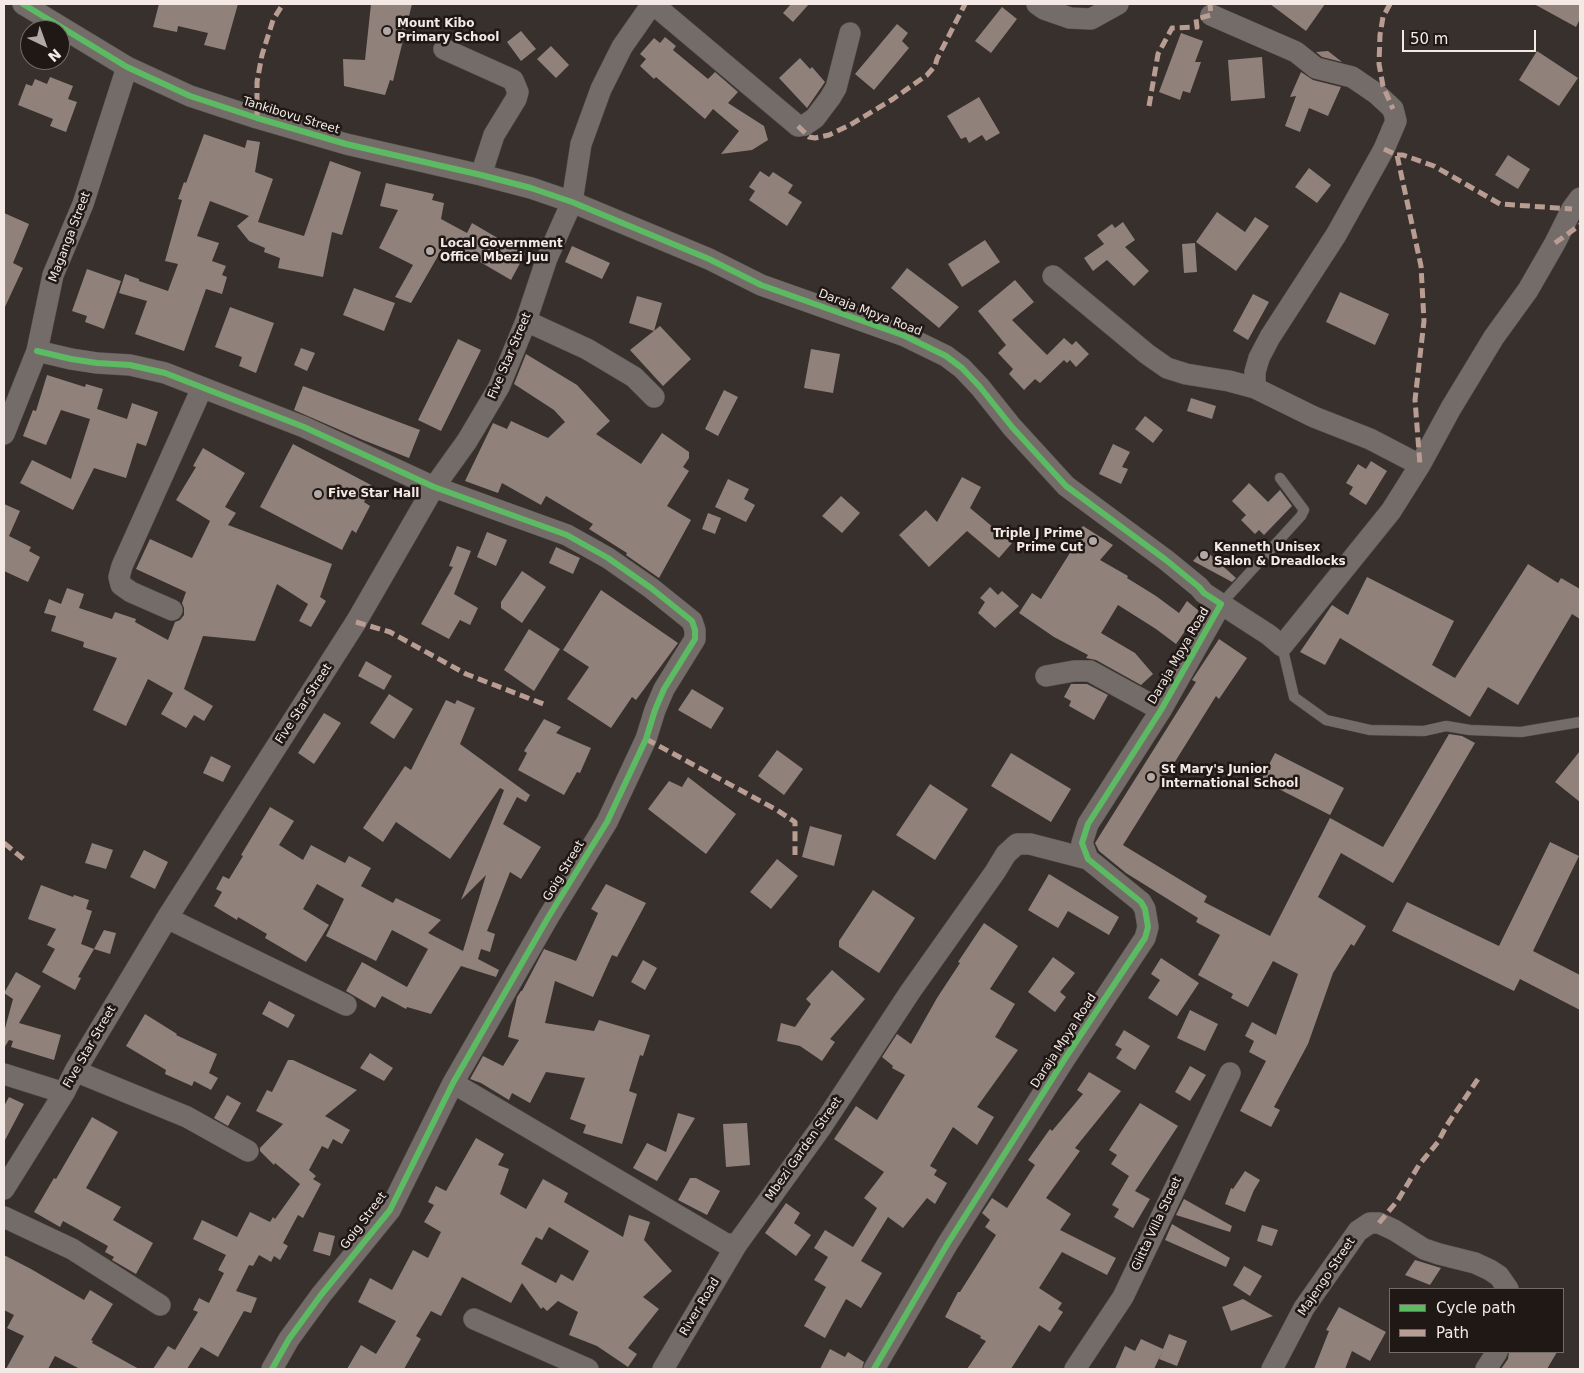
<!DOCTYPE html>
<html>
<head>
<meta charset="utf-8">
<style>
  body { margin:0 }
  #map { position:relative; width:1584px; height:1373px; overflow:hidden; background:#38302d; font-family:"DejaVu Sans",sans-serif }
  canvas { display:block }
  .frame { position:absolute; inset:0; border:5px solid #f4e9e5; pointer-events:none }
  .legend { position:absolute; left:1389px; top:1288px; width:175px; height:65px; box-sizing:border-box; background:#1f1815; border:1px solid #746c68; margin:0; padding:6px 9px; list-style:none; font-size:15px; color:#f4e9e5 }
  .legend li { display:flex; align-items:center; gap:10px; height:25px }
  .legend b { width:25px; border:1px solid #746c68 }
  .north { position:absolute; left:20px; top:20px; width:50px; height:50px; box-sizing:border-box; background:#1f1815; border:1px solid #746c68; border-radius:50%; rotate:138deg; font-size:14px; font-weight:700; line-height:20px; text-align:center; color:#f4e9e5 }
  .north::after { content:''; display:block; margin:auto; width:18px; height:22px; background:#b2a8a5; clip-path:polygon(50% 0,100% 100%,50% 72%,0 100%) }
  .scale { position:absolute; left:1402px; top:30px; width:134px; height:22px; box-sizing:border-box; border:2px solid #f4e9e5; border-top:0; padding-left:6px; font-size:15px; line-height:18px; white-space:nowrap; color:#f4e9e5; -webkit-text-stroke:4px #1f1815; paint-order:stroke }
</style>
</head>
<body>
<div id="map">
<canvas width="1584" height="1373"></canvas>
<div class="frame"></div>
<ul class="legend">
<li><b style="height:6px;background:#5cba63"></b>Cycle path</li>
<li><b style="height:6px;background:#b99d93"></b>Path</li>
</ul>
<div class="north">N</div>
<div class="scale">50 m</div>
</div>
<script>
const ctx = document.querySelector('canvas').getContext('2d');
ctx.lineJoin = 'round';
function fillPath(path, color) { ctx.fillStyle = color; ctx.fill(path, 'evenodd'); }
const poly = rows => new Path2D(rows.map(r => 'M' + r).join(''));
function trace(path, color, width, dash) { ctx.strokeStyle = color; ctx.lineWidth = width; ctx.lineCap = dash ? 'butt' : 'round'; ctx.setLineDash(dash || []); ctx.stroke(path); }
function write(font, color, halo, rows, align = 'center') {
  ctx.font = font + ' "DejaVu Sans",sans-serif'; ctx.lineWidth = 5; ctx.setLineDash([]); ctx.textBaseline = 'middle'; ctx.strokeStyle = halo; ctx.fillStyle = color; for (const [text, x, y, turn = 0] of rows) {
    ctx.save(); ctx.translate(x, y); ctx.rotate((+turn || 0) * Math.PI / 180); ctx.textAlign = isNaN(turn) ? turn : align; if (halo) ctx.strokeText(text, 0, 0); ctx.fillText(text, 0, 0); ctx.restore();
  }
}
const building = poly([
  [159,4,238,4,225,50,204,45,208,33,178,26,177,32,153,27],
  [371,4,412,4,393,81,390,80,385,95,344,86,343,59,365,60],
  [791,4,809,4,793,22,783,13],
  [1270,4,1325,4,1306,31],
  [1534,4,1580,4,1580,19,1576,27],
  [1002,7,1017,19,991,53,975,41],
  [897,24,908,33,902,41,909,48,874,90,855,74],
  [521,31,536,49,521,61,507,42],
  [1181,33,1203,41,1195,62,1201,62,1190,93,1183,91,1180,100,1159,92],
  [665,37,676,46,673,50,708,79,715,72,738,92,728,103,764,126,768,140,752,150,721,154,739,131,713,109,705,119,656,77,654,79,640,66,646,59,640,54,654,38,660,43],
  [551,46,569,65,556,78,537,59],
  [1328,51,1342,62,1322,57,1316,52],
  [1537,51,1578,78,1559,106,1519,80],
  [1262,57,1265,98,1231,101,1228,60],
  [800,58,810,69,812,67,825,82,807,108,779,78],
  [1301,72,1313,80,1341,87,1328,116,1309,108,1300,132,1285,126,1296,96,1290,97],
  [50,77,73,86,68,99,77,102,66,132,50,126,53,119,18,105,26,84,32,86,35,79,47,84],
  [979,97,1000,133,986,141,982,135,969,143,966,137,961,139,947,116],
  [204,134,245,148,247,140,260,142,255,172,273,179,258,222,304,236,330,161,361,172,342,235,332,232,323,277,278,268,280,258,264,252,265,248,249,241,237,226,249,216,210,201,197,236,219,243,212,261,226,266,222,275,227,277,222,294,206,289,184,351,135,334,147,301,119,293,125,274,139,279,139,281,168,291,178,264,165,261,182,200,178,199,184,182,186,183],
  [1508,155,1530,169,1518,189,1495,175],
  [1309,168,1331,185,1317,203,1295,187],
  [760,171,769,177,773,172,793,185,788,193,802,202,787,226,749,200,755,191,749,187],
  [386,183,434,194,432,200,444,203,441,219,467,233,472,223,525,254,511,280,446,242,411,303,395,297,413,265,379,248,398,210,380,206],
  [1217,212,1245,232,1255,217,1269,226,1236,271,1196,242],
  [4,213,29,224,13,263,23,268,4,309],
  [1123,222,1135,240,1125,247,1149,271,1134,286,1107,260,1093,271,1084,258,1104,244,1097,235,1112,224,1115,228],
  [985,240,1000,262,962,287,948,264],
  [1195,243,1197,272,1184,273,1182,244],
  [572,246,610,263,602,279,565,262],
  [907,268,959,307,939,328,891,288],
  [87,269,121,281,104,329,85,322,87,316,72,311],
  [1015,280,1034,302,1012,320,1047,355,1064,338,1072,345,1076,341,1089,354,1076,367,1070,360,1067,363,1064,360,1040,383,1035,379,1024,390,1009,374,1013,369,998,353,1006,345,978,311],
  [354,288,395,303,384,331,343,315],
  [1340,292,1389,314,1375,345,1326,322],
  [1253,294,1269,302,1248,340,1233,331],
  [637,296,662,303,654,331,629,323],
  [230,307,274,323,256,373,239,366,242,357,215,347],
  [660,326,691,359,663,386,630,350],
  [458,339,481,350,441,431,418,420],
  [301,348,315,353,307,371,294,365],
  [811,349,840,354,833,393,804,388],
  [526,354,577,385,610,421,596,434,641,464,662,433,689,452,689,458,683,467,689,471,667,506,691,520,659,578,626,555,627,553,589,529,593,524,546,496,541,505,502,483,498,493,465,481,493,423,507,429,511,421,548,438,565,422,554,410,514,384],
  [47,375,85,387,86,384,103,389,97,409,127,419,132,403,158,412,146,446,137,443,126,478,94,468,73,510,20,483,32,460,71,479,90,419,61,410,46,445,23,436,33,410,36,411],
  [303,386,420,430,409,458,363,440,294,410],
  [724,390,738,397,718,436,705,429],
  [1191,398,1216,406,1212,419,1187,411],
  [1145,416,1163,430,1153,443,1135,429],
  [293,444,373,486,364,502,370,506,356,533,352,530,342,550,260,507],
  [1113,444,1130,452,1122,467,1128,469,1121,484,1099,474],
  [203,448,245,473,225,507,236,513,228,525,332,564,320,597,326,601,311,627,299,621,308,604,277,584,255,641,203,636,184,689,213,706,204,721,194,715,186,728,161,714,173,693,148,679,126,726,93,710,117,658,83,647,84,642,51,631,56,616,44,613,49,599,61,604,67,588,84,594,79,608,112,619,115,612,136,619,135,622,168,640,175,622,180,620,184,615,184,608,182,603,186,592,136,569,150,539,192,558,210,521,176,500,196,467,193,466],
  [1371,461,1387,471,1366,505,1349,494,1353,487,1346,483,1358,464,1366,469],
  [962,477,981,487,970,508,1012,543,999,558,967,531,929,567,899,535,926,510,937,522],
  [728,479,749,489,744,499,755,505,746,522,715,507],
  [1249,483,1268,502,1280,490,1292,506,1264,535,1259,530,1255,534,1241,520,1246,515,1232,501],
  [841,496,860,513,842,533,822,516],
  [4,504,20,511,9,536,31,547,29,551,40,557,28,582,4,571],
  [708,513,721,518,715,534,702,529],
  [1083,526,1113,545,1100,560,1128,576,1127,578,1156,596,1179,613,1187,601,1199,611,1176,644,1156,629,1118,605,1101,633,1135,653,1153,674,1141,685,1096,660,1086,658,1088,655,1054,637,1019,613,1032,593,1041,599,1078,540,1074,537],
  [487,532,507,540,496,566,477,557],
  [457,546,471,551,454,594,478,608,470,625,460,620,449,639,421,624,453,567,449,566],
  [556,547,580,558,573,574,549,563],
  [1204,549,1236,578,1232,582,1193,561],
  [1528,564,1558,583,1561,578,1580,589,1580,619,1572,614,1518,705,1488,687,1470,717,1340,638,1325,665,1300,652,1332,605,1348,615,1367,577,1454,621,1432,665,1455,678],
  [522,571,546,587,522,623,501,608,501,602],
  [990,587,998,595,1002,591,1019,606,995,628,978,613,985,602,980,598],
  [601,590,678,643,636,700,632,697,611,728,567,699,589,667,563,650],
  [529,629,560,649,534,691,504,670],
  [1219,639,1247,658,1219,699,1216,696,1123,845,1207,896,1204,902,1270,936,1330,818,1383,847,1449,734,1462,736,1475,743,1393,883,1341,853,1318,897,1366,926,1354,946,1351,944,1333,973,1308,1044,1274,1107,1280,1110,1271,1127,1240,1111,1266,1061,1249,1052,1254,1041,1245,1036,1252,1022,1276,1035,1298,974,1273,961,1248,1007,1231,998,1233,994,1198,975,1220,935,1196,922,1198,918,1126,873,1099,851,1095,843,1196,682,1192,680],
  [366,661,392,676,384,690,358,676],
  [1071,684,1087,684,1108,695,1094,720,1069,706,1071,701,1064,697],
  [692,689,724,708,711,729,678,710],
  [389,694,413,709,394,739,370,723],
  [446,700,455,704,457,700,475,708,460,744,530,795,526,802,517,797,503,824,541,847,521,879,510,872,487,931,495,934,490,952,481,949,478,959,499,970,496,977,461,966,431,1014,407,1007,406,1009,382,996,375,1008,346,991,362,962,407,987,428,949,392,930,376,961,326,936,344,899,317,884,303,909,329,925,306,962,265,938,267,934,238,917,237,920,214,906,222,892,216,889,223,876,229,879,243,856,241,855,270,807,294,821,279,845,303,860,311,845,345,863,349,856,371,868,361,886,393,903,396,898,441,920,428,933,463,951,486,875,461,900,504,790,500,788,450,859,396,822,383,842,363,828,405,766,411,770],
  [324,713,341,723,314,764,298,753],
  [544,719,561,727,556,733,591,748,580,773,577,772,564,795,518,770,527,753,524,751],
  [777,750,803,769,784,795,758,776],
  [1580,751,1580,802,1555,782],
  [1011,753,1071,789,1051,822,991,786],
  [1275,753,1344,788,1330,815,1261,780],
  [211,756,231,766,223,782,203,773],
  [688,777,736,814,706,854,648,809,669,781,682,787],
  [930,784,968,809,935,860,896,835],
  [810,826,842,835,834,866,802,857],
  [1550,842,1579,856,1533,951,1580,975,1580,1010,1520,979,1514,991,1392,931,1407,902,1499,946],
  [92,843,113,850,106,869,85,863],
  [144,850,168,862,155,889,130,877],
  [777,859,798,876,771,909,750,892],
  [1049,874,1119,917,1109,935,1068,911,1058,928,1028,910],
  [606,884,646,903,617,957,612,955,593,997,555,981,545,1023,594,1031,599,1020,650,1035,643,1056,640,1055,629,1091,637,1094,622,1144,583,1133,586,1125,570,1119,585,1078,546,1072,530,1103,512,1093,509,1100,481,1083,470,1079,483,1056,503,1066,519,1040,508,1037,517,997,521,991,522,991,544,949,576,961,598,913,591,909],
  [41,885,73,897,74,895,89,900,86,909,92,911,81,944,94,949,78,977,81,978,75,990,42,972,55,949,47,945,56,929,28,919],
  [873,890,915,918,879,973,839,947,839,941],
  [984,923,1018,946,990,989,1015,1004,995,1037,1018,1050,977,1107,994,1117,977,1145,953,1127,930,1166,937,1170,934,1175,947,1183,935,1204,927,1198,903,1228,888,1217,861,1261,882,1273,861,1308,846,1299,825,1338,804,1326,826,1287,814,1280,828,1257,814,1248,825,1230,853,1247,877,1208,864,1198,884,1172,834,1139,856,1106,877,1120,905,1075,892,1068,893,1066,882,1057,897,1034,911,1044,937,998,960,963,958,962],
  [104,930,116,933,110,954,94,949],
  [1053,957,1075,973,1060,992,1066,997,1055,1012,1028,992],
  [1161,958,1199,983,1177,1016,1148,998,1160,980,1151,974],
  [643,960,657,968,645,990,631,982],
  [832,970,865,999,830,1039,835,1042,822,1061,800,1046,777,1041,781,1023,795,1027,811,1004,806,999],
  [16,972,41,986,19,1023,61,1035,54,1060,11,1047,13,1041,9,1040,4,1048,4,1032,13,999,4,993],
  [269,1001,295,1015,288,1028,262,1014],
  [1190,1010,1218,1024,1205,1051,1177,1038],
  [145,1014,177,1034,176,1035,217,1054,209,1073,218,1078,211,1090,194,1081,192,1086,165,1074,166,1070,126,1046],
  [1124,1030,1150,1046,1135,1070,1116,1058,1122,1049,1115,1045],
  [370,1053,393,1068,384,1081,360,1068],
  [288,1060,293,1060,357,1090,325,1116,350,1130,342,1144,333,1139,328,1149,322,1146,309,1170,316,1176,313,1179,321,1184,303,1218,298,1215,283,1243,288,1246,280,1260,274,1256,271,1262,259,1255,253,1266,249,1265,236,1291,257,1298,251,1313,244,1311,218,1357,201,1347,187,1369,153,1369,168,1346,175,1350,198,1312,193,1310,199,1298,209,1303,224,1273,218,1270,226,1255,193,1239,202,1220,237,1237,250,1212,270,1222,273,1217,275,1219,300,1184,275,1163,274,1165,260,1151,260,1148,283,1124,256,1111,267,1090,272,1092],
  [1190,1066,1206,1075,1190,1101,1175,1092],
  [1089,1072,1121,1091,1075,1148,1080,1151,1046,1198,1071,1214,1060,1230,1116,1258,1107,1275,1062,1252,1039,1288,1062,1303,1058,1309,1063,1312,1050,1332,1039,1325,1011,1369,967,1369,986,1341,980,1338,981,1336,945,1317,958,1292,960,1292,996,1235,985,1227,990,1220,982,1213,992,1198,1007,1208,1035,1165,1028,1160,1050,1129,1052,1131,1083,1094,1077,1090],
  [227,1095,241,1103,228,1126,214,1118],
  [9,1097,24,1104,4,1142,4,1106],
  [1140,1103,1178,1126,1135,1191,1150,1199,1133,1228,1114,1217,1119,1209,1112,1205,1129,1176,1111,1164,1117,1155,1109,1150],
  [678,1113,695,1118,657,1181,633,1168,647,1143,666,1152],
  [92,1117,118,1132,86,1188,121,1207,113,1220,153,1243,136,1274,112,1260,114,1257,105,1252,108,1246,63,1221,60,1227,34,1212,54,1178,56,1179],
  [747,1123,750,1165,726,1167,723,1124],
  [476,1138,504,1154,498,1165,509,1169,500,1194,526,1209,543,1179,568,1193,564,1202,623,1237,629,1215,650,1222,644,1240,672,1271,643,1297,659,1309,628,1348,637,1354,628,1367,597,1346,569,1335,578,1312,558,1301,547,1311,543,1307,541,1309,522,1283,511,1303,462,1277,441,1316,431,1311,416,1336,421,1339,404,1369,347,1369,361,1345,376,1354,396,1321,358,1302,370,1278,392,1290,413,1250,428,1258,441,1232,424,1222,434,1205,428,1202,436,1186,446,1191],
  [549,1227,589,1251,573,1281,561,1274,556,1283,521,1264,536,1237,542,1240],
  [1245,1171,1260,1180,1254,1190,1245,1212,1225,1204,1231,1188,1233,1189],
  [690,1178,696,1178,720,1191,707,1215,678,1200],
  [1184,1199,1232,1226,1230,1232,1176,1215],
  [786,1203,800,1213,794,1223,811,1235,796,1256,765,1233],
  [1172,1224,1230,1258,1226,1267,1165,1240],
  [1262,1225,1278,1230,1272,1246,1257,1241],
  [319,1232,335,1236,330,1256,313,1251],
  [4,1255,31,1269,84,1300,90,1290,113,1304,91,1340,93,1341,92,1343,139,1369,80,1369,55,1356,48,1369,6,1369,24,1336,7,1328,14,1315,4,1310],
  [1415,1260,1441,1268,1430,1285,1405,1275],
  [1244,1266,1262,1276,1250,1296,1233,1285],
  [1243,1299,1273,1316,1231,1331,1222,1307],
  [1339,1307,1386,1332,1370,1361,1352,1351,1345,1369,1314,1369,1329,1331,1326,1330],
  [1169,1334,1187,1341,1177,1366,1159,1359,1163,1350,1154,1369,1115,1369,1125,1346,1135,1351,1141,1339,1163,1349],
  [830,1349,845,1357,848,1352,864,1362,862,1369,820,1369],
  [1509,1352,1557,1352,1547,1369,1501,1369,1508,1359]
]);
const service = poly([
  [1221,604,1301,516,1304,510,1280,478],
  [1282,646,1294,697,1326,720,1370,730,1424,731,1446,726,1470,730,1521,732,1580,722]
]);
const minor = poly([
  [23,4,127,67,190,96,257,118,346,144,481,175,531,188,572,202,709,259,761,285,905,336,946,356,962,368,980,387,1012,427,1066,486,1166,560,1199,587,1204,593,1221,604,1161,710,1088,824,1082,843,1088,859,1141,902,1145,909,1148,927,1145,938,1066,1057,948,1243,874,1369],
  [653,4,798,126,805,125,815,118,830,98,836,88,850,33],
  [1037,4,1044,9,1070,18,1091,19,1118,4],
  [1211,15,1296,52,1316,68,1352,77,1377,94,1393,109,1396,121,1384,149,1336,235,1270,337,1259,358,1255,372,1255,388],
  [444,49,513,80,518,92,516,99,494,135,481,175],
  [1053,276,1147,354,1167,368,1186,374,1229,381,1255,388,1314,417,1370,439,1420,465],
  [526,321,587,349,634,377,654,397],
  [37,351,71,359,97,363,130,365,165,373,304,427,434,487,567,535,608,558,651,588,692,621,695,630,695,639,664,689,655,710,646,739,607,822,549,916,453,1083,390,1210,321,1295,289,1339,272,1369],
  [4,434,37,351,53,275,83,204,127,67],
  [1221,604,1269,635,1282,646,1391,511,1420,465,1451,408,1494,337,1528,290,1555,243,1572,209,1580,198],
  [172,610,131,592,121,585,119,577,122,566,202,388],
  [1046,676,1074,671,1090,671,1161,710],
  [167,918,346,1005],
  [75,1071,187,1117,248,1151],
  [4,1074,64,1093],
  [453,1083,716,1238,726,1244,737,1244,822,1126,910,992,995,872,1006,854,1017,844,1030,844,1088,859],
  [4,1189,64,1093,75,1071,167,918,356,622,434,487,467,441,499,387,526,321,547,258,572,202,581,144,601,89,622,47,652,4],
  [4,1217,72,1249,160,1305],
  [474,1319,588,1369],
  [663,1369,737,1244],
  [1075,1369,1123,1297,1230,1073],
  [1272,1369,1304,1308,1358,1231,1370,1223,1379,1223,1394,1230,1424,1249,1439,1254,1475,1263,1490,1270,1499,1276,1508,1289],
  [1486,1369,1497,1352]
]);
const quiet = poly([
  [1390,4,1383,17,1380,35,1379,64,1383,86,1393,109],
  [1149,106,1158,54,1172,28,1197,27,1196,19,1211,15,1210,4],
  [257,118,257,82,262,55,273,20,283,4],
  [798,126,809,137,815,138,829,135,850,125,893,99,927,75,935,66,937,59,965,4],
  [1384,149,1397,155,1421,266,1424,321,1415,400,1420,465],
  [1397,155,1403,155,1434,166,1500,204,1572,209],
  [1555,243,1580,225],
  [356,622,390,632,466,674,546,705],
  [646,739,777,810,795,822,795,855],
  [4,843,27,862],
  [1379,1223,1398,1200,1419,1165,1438,1142,1447,1125,1480,1076]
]);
const cycleway = poly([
  [23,4,127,67,190,96,257,118,346,144,481,175,531,188,572,202,709,259,761,285,905,336,946,356,962,368,980,387,1012,427,1066,486,1166,560,1199,587,1204,593,1221,604,1161,710,1088,824,1082,843,1088,859,1141,902,1145,909,1148,927,1145,938,1066,1057,948,1243,874,1369],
  [37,351,71,359,97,363,130,365,165,373,304,427,434,487,567,535,608,558,651,588,692,621,695,630,695,639,664,689,655,710,646,739,607,822,549,916,453,1083,390,1210,321,1295,289,1339,272,1369]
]);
const markers = [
  [387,31,5,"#b2a8a5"],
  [430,251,5,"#b2a8a5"],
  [318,494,5,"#b2a8a5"],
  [1093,541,5,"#b2a8a5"],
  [1204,555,5,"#b2a8a5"],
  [1151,777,5,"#b2a8a5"]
];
const poiNames = [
  ["Mount Kibo",397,24],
  ["Primary School",397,38],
  ["Local Government",440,244],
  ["Office Mbezi Juu",440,258],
  ["Five Star Hall",328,494],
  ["Triple J Prime",1083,534,"right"],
  ["Prime Cut",1083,548,"right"],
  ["Kenneth Unisex",1214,548],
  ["Salon & Dreadlocks",1214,562],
  ["St Mary's Junior",1161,770],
  ["International School",1161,784]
];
const streetNames = [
  ["Tankibovu Street",291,116,17],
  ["Maganga Street",70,237,-69],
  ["Daraja Mpya Road",870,313,21],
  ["Five Star Street",510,356,-67],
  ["Daraja Mpya Road",1179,656,-60],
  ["Five Star Street",304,704,-57],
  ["Goig Street",564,871,-59],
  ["Daraja Mpya Road",1064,1041,-57],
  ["Five Star Street",90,1047,-60],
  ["Mbezi Garden Street",804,1149,-55],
  ["Goig Street",364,1221,-53],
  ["Glitta Villa Street",1157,1224,-65],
  ["Majengo Street",1327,1277,-56],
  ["River Road",700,1307,-59]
];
fillPath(building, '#91817b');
trace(service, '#564f4b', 11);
trace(minor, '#564f4b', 22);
trace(service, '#746c69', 10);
trace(minor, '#746c69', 21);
trace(quiet, '#b99d93', 5, [10, 5]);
trace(cycleway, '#5cba63', 6);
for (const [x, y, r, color] of markers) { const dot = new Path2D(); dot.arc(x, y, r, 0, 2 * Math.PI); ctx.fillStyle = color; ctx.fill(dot); trace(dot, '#1f1815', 2); }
write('bold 12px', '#f4e9e5', '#1f1815', poiNames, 'left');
write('12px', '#f4e9e5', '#1f1815', streetNames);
</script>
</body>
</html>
